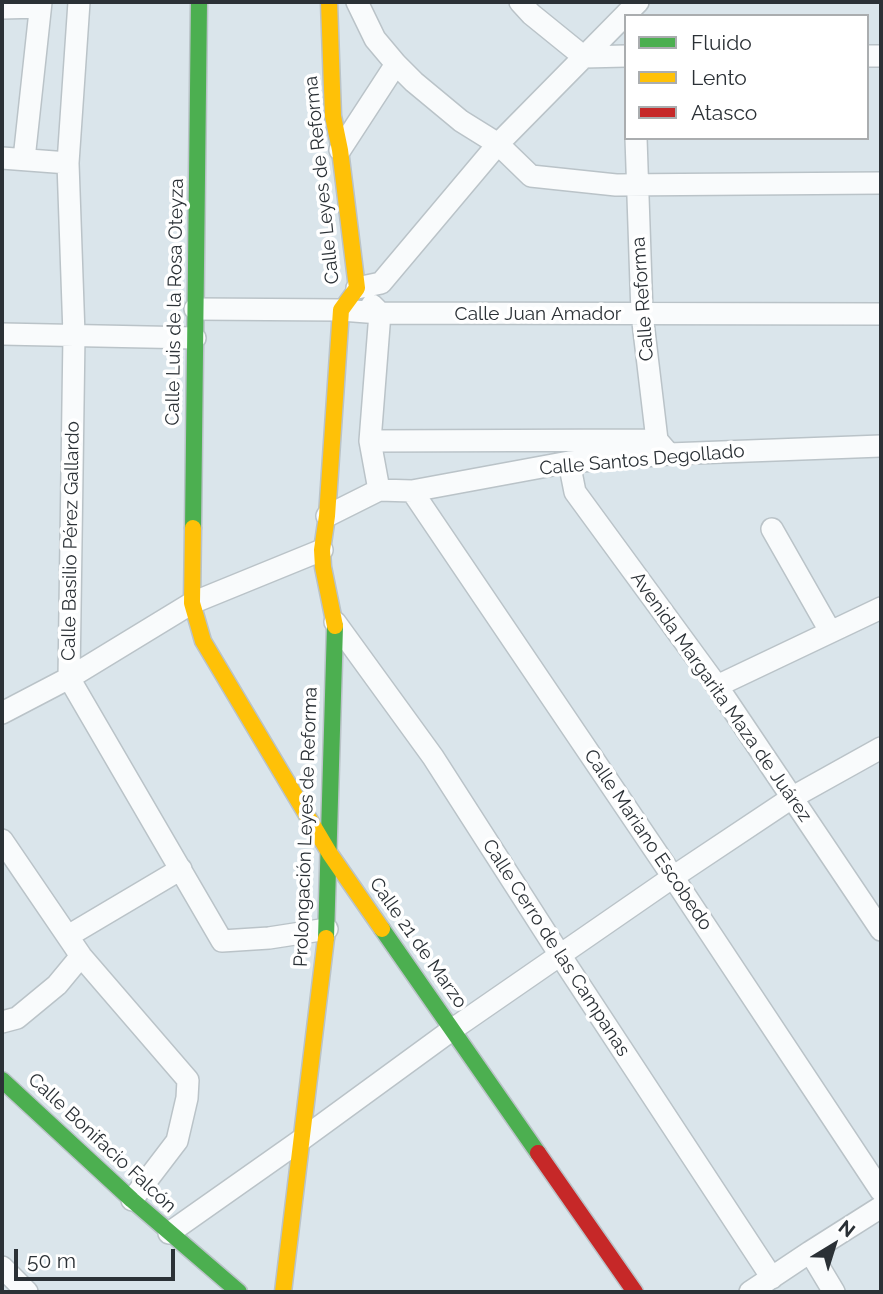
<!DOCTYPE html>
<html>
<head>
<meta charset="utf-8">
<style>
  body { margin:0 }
  #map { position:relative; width:883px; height:1294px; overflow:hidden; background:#dae5eb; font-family:Raleway,sans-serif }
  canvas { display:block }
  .frame { position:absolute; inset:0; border:4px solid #2b3136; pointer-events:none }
  .legend { position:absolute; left:624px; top:14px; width:245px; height:126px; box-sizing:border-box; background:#fff; border:2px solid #aaadaf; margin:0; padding:9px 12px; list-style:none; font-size:21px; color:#2b3136 }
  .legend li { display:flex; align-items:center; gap:14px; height:35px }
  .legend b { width:35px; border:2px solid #aaadaf }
  .north { position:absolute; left:799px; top:1210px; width:70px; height:70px; -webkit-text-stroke:5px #fff; paint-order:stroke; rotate:38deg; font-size:19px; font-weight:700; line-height:28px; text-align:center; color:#2b3136 }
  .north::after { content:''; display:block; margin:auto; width:24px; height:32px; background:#2b3136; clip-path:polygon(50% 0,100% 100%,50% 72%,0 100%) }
  .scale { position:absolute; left:14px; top:1249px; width:161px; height:32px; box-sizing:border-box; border:4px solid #2b3136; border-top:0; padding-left:9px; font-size:21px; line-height:24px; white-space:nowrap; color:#2b3136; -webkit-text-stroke:5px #fff; paint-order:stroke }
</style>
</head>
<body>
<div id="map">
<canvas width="883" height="1294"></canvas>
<div class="frame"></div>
<ul class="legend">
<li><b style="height:9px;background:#4caf50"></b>Fluido</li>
<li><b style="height:9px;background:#ffc107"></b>Lento</li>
<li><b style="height:9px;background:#c62828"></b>Atasco</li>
</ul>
<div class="north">N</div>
<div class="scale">50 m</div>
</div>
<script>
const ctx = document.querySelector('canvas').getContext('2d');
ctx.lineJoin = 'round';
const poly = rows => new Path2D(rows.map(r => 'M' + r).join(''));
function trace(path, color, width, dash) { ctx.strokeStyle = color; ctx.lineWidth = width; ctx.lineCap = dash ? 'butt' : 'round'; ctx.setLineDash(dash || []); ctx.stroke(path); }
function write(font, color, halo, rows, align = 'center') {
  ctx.font = font + ' Raleway,sans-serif'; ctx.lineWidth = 7; ctx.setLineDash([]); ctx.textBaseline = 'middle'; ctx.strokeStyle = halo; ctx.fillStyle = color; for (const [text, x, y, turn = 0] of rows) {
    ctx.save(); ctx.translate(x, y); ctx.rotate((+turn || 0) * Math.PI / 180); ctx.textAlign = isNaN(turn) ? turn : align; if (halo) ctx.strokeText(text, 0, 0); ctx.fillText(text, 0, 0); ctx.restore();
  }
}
const street = poly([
  [79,2,68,163,74,335,69,678,222,941,269,938,327,929],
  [357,2,375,39,396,64,414,82,461,121,498,144,531,176,616,185,881,183],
  [520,2,531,14,584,57,626,56],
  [2,8,40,7],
  [867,56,881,56],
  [636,138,642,314,657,440,669,454],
  [340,150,396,64],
  [2,158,68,163],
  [24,159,41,2],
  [357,288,381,283,498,144,638,2],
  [372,305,380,313,370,441,379,490],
  [195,309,341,310,380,313,881,314],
  [2,334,195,338],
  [370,441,657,440],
  [569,462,575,492,717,686,881,930],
  [412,491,673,877,881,1191],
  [327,516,379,490,412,491,569,462,669,454,881,446],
  [772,529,830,631],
  [335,622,433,757,560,955,772,1278],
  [717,686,881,608],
  [2,713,69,678,192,603,322,550],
  [2,840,81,956,188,1080,187,1098,177,1141,132,1200],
  [68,936,181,869],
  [2,1022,17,1018,57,985,81,956],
  [169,1233,301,1140,453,1029,673,877,793,797,881,748],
  [810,1252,834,1292],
  [2,1267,27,1292],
  [750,1292,810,1252,881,1207]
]);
const fast = poly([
  [193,528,199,2],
  [382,929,538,1153],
  [326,938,335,626],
  [2,1080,132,1200,239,1292]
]);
const slow = poly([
  [329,2,333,116,340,150,357,288,341,310,327,516,322,550,323,567,335,626],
  [193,528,192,603,203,641,330,854,382,929],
  [283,1292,326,938]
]);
const jam = poly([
  [538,1153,635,1292]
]);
const streetNames = [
  ["Calle Leyes de Reforma",322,180,-96],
  ["Calle Reforma",643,299,-94],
  ["Calle Luis de la Rosa Oteyza",175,302,-89],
  ["Calle Juan Amador",538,314],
  ["Calle Santos Degollado",642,460,-5],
  ["Calle Basilio Pérez Gallardo",71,541,-89],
  ["Avenida Margarita Maza de Juárez",721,697,55],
  ["Prolongación Leyes de Reforma",306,827,-88],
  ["Calle Mariano Escobedo",648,840,56],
  ["Calle 21 de Marzo",418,943,55],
  ["Calle Cerro de las Campanas",556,948,57],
  ["Calle Bonifacio Falcón",102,1143,43]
];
trace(street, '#bac3c8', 24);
trace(fast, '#bac3c8', 19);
trace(slow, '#bac3c8', 19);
trace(jam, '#bac3c8', 19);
trace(street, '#f9fbfc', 21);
trace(fast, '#4caf50', 16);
trace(slow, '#ffc107', 16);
trace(jam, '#c62828', 16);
write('19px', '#2b3136', '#fff', streetNames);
</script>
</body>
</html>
